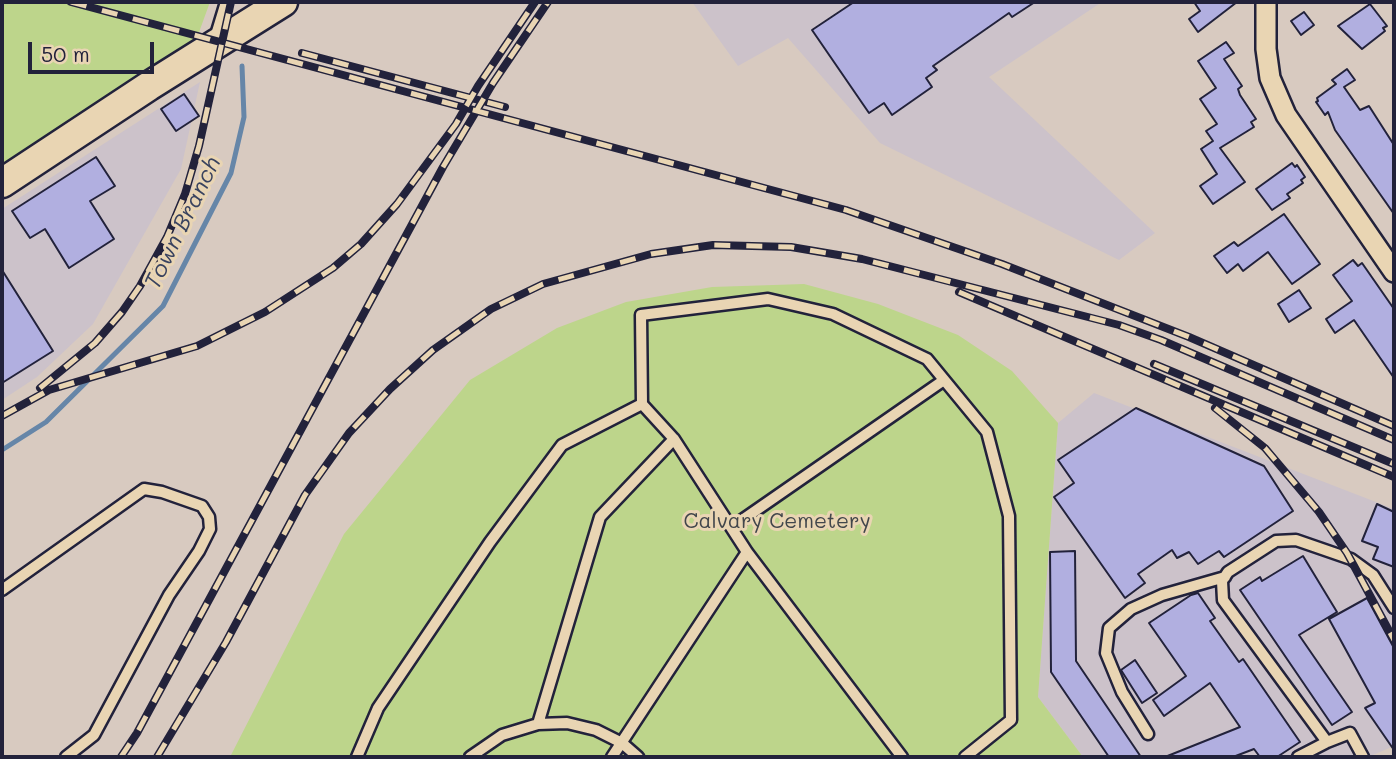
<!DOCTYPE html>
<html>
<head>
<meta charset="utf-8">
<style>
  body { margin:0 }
  #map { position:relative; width:1396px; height:759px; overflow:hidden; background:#d8cac0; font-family:Mali,sans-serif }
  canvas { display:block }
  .frame { position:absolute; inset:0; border:4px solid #22223b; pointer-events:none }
  .scale { position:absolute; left:28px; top:42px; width:126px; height:32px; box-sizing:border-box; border:4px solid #22223b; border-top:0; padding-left:9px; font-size:21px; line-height:24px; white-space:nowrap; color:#22223b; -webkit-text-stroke:5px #e9d5b3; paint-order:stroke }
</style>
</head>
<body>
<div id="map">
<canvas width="1396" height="759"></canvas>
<div class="frame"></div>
<div class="scale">50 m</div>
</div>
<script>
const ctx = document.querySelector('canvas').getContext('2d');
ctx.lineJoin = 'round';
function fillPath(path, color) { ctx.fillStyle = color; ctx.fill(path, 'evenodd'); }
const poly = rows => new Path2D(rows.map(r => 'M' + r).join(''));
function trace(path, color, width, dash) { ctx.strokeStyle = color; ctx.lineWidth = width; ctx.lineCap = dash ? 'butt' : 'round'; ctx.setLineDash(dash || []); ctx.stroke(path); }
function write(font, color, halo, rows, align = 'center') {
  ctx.font = font + ' Mali,sans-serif'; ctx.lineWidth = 6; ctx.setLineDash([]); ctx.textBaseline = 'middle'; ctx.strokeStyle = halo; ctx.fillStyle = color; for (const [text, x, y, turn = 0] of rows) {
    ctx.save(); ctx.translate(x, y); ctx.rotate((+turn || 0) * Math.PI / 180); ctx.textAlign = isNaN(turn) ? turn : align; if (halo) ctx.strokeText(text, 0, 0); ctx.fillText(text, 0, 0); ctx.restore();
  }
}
const built = poly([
  [692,2,1102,2,989,77,1155,233,1119,260,880,143,788,38,738,66],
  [200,82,181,169,93,324,37,377,2,400,2,209],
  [1094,393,1394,509,1394,746,1368,757,1083,757,1038,697,1058,423]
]);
const green = poly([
  [2,2,210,2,194,46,2,169],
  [804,284,878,304,958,335,1012,371,1058,423,1038,697,1083,757,230,757,344,534,470,380,557,328,626,302,712,287]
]);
const stream = poly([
  [2,450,46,422,163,306,231,173,244,117,242,66]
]);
const building = poly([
  [854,2,1035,2,1012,17,1009,13,933,66,937,70,926,78,932,87,892,115,884,103,869,113,812,30,854,2],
  [1194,2,1237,2,1198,32,1189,19,1200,11,1194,2],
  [1370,4,1387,26,1383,28,1385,31,1362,49,1338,26,1370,4],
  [1304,12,1314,25,1301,35,1291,21,1304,12],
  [1226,42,1234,53,1224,59,1242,86,1238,89,1240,95,1256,119,1251,122,1254,127,1220,148,1245,182,1213,204,1200,186,1217,174,1201,149,1213,141,1206,131,1217,124,1200,99,1216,88,1198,61,1226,42],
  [1347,69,1355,80,1344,87,1360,110,1369,106,1394,145,1394,214,1335,130,1328,112,1325,115,1316,102,1318,101,1317,98,1336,84,1332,80,1347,69],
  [184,94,199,116,176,131,161,109,184,94],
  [96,157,115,186,90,201,114,239,69,268,45,229,30,238,12,211,96,157],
  [1292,163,1295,167,1297,165,1305,177,1301,180,1303,183,1287,194,1290,198,1272,210,1256,189,1292,163],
  [1284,214,1320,264,1292,284,1268,252,1243,271,1238,264,1227,273,1214,256,1234,242,1238,246,1284,214],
  [1353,260,1358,266,1362,263,1394,309,1394,378,1354,320,1335,333,1326,319,1352,301,1333,275,1353,260],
  [2,270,53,351,2,383,2,270],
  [1299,290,1311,308,1289,322,1278,304,1299,290],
  [1136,408,1264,466,1293,511,1224,557,1219,551,1198,564,1189,552,1177,558,1172,550,1138,574,1145,583,1125,598,1054,497,1074,483,1058,460,1136,408],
  [1377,504,1394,512,1394,567,1373,559,1378,547,1362,541,1377,504],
  [1075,551,1076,661,1141,757,1109,757,1051,672,1050,552,1075,551],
  [1303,556,1337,612,1299,635,1352,712,1332,725,1240,590,1260,577,1262,581,1303,556],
  [1198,593,1215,618,1210,621,1239,662,1243,659,1300,742,1277,757,1260,757,1254,749,1233,757,1165,757,1240,727,1210,683,1164,716,1153,700,1186,676,1149,623,1191,595,1198,593],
  [1367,598,1394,648,1394,750,1365,708,1375,703,1329,619,1367,598],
  [1135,660,1157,693,1142,703,1121,670,1135,660]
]);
const service = poly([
  [216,35,226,2],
  [732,527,944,380],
  [2,590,144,489,162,492,202,506,209,517,210,529,199,551,169,595,94,735,66,757],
  [538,724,600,517,674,439],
  [1148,734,1122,692,1106,653,1109,628,1131,609,1162,595,1225,577],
  [357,757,378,708,490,542,562,445,642,404],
  [470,757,502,735,538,724,567,723,596,730,622,743,638,757],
  [612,757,747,552],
  [902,757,747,552,674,439,642,404,641,315,768,299,833,314,927,359,987,432,1009,516,1011,720,965,757],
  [1298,757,1327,742],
  [1363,757,1350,733,1327,742,1223,600,1222,581,1228,572,1276,541,1296,540,1351,559,1373,575,1394,608]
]);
const minor = poly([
  [1266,2,1266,49,1270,78,1286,115,1394,272]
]);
const secondary = poly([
  [2,183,149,86,283,2]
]);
const rail = poly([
  [71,2,846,210,1002,264,1189,337,1394,426],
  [302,53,505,107],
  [959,292,1394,477],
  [1154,364,1394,464],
  [40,388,95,343,122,312,140,286,167,237,185,194,199,146,231,2],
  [1215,408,1265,448,1319,512,1347,553,1394,640],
  [2,416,49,390,197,346,265,312,333,268,361,244,397,204,456,124,478,86,535,2],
  [121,757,137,733,443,167,493,83,548,2],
  [157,757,226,642,305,495,349,433,390,389,433,350,491,309,543,284,651,254,713,245,791,247,862,259,1119,325,1161,340,1394,440]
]);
const parkNames = [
  ["Calvary Cemetery",777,522]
];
const waterNames = [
  ["Town Branch",183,223,-64]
];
fillPath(built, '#ccc2ca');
fillPath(green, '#bdd58b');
trace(stream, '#6686a8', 5);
fillPath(building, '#b1afe0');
trace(building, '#22223b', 2);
trace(service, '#22223b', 15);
trace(minor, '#22223b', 24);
trace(secondary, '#22223b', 33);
trace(service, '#e9d5b3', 10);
trace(minor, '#e9d5b3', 19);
trace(secondary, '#e9d5b3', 28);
trace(rail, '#22223b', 8);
trace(rail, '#e9d5b3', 5, [16]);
write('21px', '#41464b', '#e9d5b3', parkNames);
write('italic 23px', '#39435f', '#e9d5b3', waterNames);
</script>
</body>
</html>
